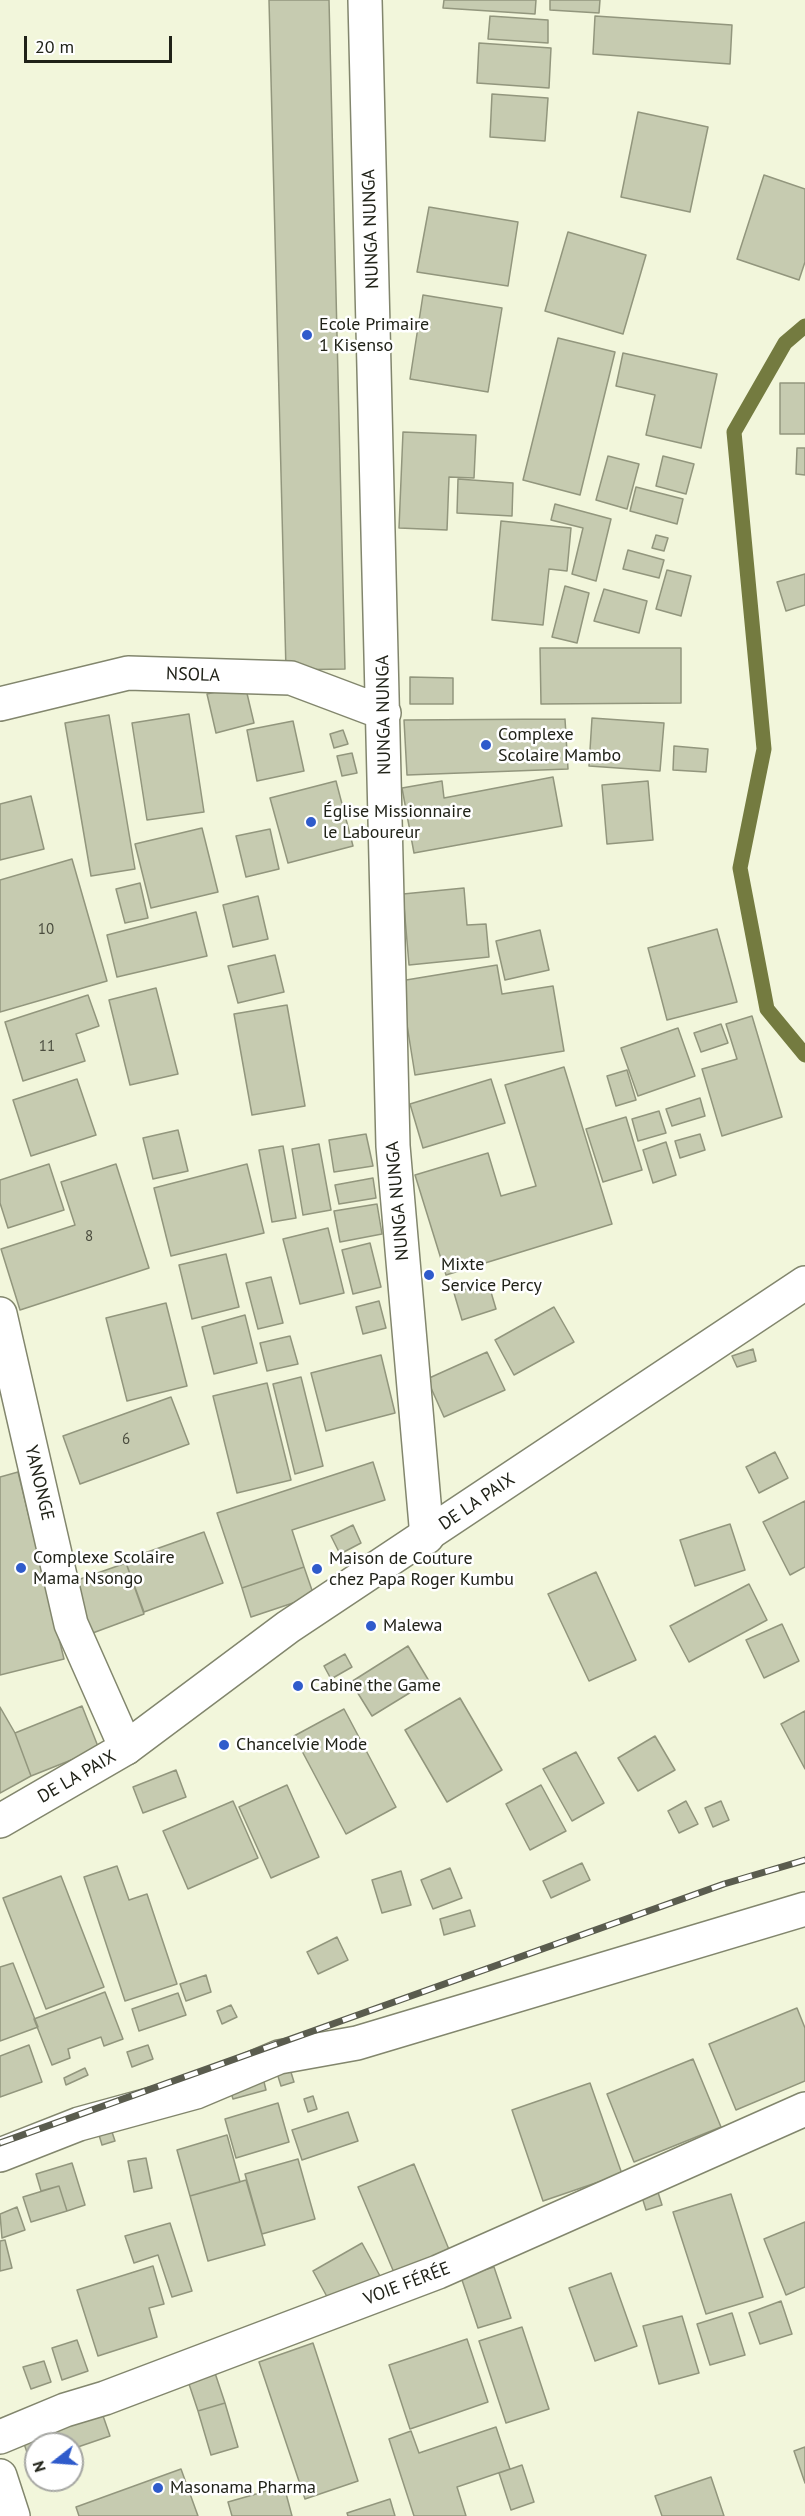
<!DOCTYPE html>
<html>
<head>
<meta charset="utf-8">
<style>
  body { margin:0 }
  #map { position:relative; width:805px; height:2516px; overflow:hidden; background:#f2f6db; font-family:"PT Sans",sans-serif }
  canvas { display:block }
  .north { position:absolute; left:24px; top:2432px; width:60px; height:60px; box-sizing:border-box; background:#fff; border:2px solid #a6a7a3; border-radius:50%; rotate:253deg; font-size:16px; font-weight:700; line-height:24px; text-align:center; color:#202218 }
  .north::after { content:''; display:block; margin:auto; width:21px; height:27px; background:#2f5bcb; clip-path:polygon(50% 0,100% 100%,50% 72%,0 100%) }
  .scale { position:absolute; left:24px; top:36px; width:148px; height:27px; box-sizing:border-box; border:3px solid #202218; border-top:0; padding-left:8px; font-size:18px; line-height:21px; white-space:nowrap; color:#202218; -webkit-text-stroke:4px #fff; paint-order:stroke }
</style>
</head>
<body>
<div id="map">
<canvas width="805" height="2516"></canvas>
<div class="north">N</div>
<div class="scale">20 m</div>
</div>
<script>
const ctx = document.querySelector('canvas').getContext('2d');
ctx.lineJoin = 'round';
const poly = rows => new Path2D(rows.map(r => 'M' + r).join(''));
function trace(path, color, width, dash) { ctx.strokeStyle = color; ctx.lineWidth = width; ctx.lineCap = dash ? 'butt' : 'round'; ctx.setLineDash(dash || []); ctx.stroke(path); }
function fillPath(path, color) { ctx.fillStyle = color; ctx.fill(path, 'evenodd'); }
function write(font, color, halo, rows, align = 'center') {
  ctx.font = font + ' "PT Sans",sans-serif'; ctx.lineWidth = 5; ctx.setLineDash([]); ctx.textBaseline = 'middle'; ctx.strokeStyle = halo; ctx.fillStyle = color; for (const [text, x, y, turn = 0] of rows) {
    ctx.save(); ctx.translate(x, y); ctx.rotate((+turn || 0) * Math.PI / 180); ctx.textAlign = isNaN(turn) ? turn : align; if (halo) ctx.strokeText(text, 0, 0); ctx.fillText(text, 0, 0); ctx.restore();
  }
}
const stream = poly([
  [805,326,785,343,734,432,764,749,740,868,767,1009,805,1055]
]);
const building = poly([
  [269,0,329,0,345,669,286,670,269,0],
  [444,0,536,0,535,14,443,8,444,0],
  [550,0,600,0,599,13,550,10,550,0],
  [490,16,548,20,548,43,488,39,490,16],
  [595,16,732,25,730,64,593,54,595,16],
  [479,43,551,48,549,88,477,83,479,43],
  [492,94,548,98,545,141,490,137,492,94],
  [638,112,708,127,690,212,621,197,638,112],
  [764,175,805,189,805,262,799,280,737,259,764,175],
  [429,207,518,222,508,286,417,272,429,207],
  [568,232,646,255,623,334,545,311,568,232],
  [423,295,502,308,488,392,410,379,423,295],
  [558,338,615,352,580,495,523,480,558,338],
  [623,353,717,374,701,448,646,435,655,395,616,386,623,353],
  [780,383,805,383,805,434,780,434,780,383],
  [403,432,476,435,474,478,449,477,447,530,399,528,403,432],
  [797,448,805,448,805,475,796,474,797,448],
  [608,456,639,464,627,509,596,500,608,456],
  [663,456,694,464,686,494,656,486,663,456],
  [458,479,513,483,512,516,457,513,458,479],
  [636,487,683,499,677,524,630,511,636,487],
  [555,504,611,519,596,581,572,574,583,528,551,520,555,504],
  [501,521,571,528,567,571,549,569,543,625,492,620,501,521],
  [656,535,668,538,664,551,652,548,656,535],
  [628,550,664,560,659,578,623,569,628,550],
  [667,570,691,576,681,616,656,609,667,570],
  [805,574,805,605,786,611,777,582,805,574],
  [565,586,589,593,577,643,552,637,565,586],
  [604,589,647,601,639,633,594,621,604,589],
  [540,648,681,648,681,703,541,704,540,648],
  [410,677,453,678,453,704,410,704,410,677],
  [245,685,254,723,216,733,207,694,245,685],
  [189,714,204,812,147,820,132,723,189,714],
  [109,715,135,869,91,876,65,723,109,715],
  [592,718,664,723,660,771,589,766,592,718],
  [565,719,568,769,407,775,404,720,565,719],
  [293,721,304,771,257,781,247,730,293,721],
  [343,730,348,744,334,748,330,734,343,730],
  [674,746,708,749,706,772,673,770,674,746],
  [352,753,357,773,342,776,337,756,352,753],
  [553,777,562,826,414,853,402,788,442,781,444,798,553,777],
  [336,781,353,846,288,863,270,798,336,781],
  [648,781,653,840,607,844,602,785,648,781],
  [31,796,44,849,0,860,0,804,31,796],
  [202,828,218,892,151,908,135,844,202,828],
  [270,829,279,869,246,877,236,836,270,829],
  [72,859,107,981,0,1012,0,880,72,859],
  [140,883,148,918,125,923,116,889,140,883],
  [464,888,467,925,486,924,489,957,409,965,403,894,464,888],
  [258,896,268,939,233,947,223,905,258,896],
  [196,912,207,956,117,977,107,935,196,912],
  [717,929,737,1002,667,1020,648,948,717,929],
  [540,930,549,970,505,980,496,941,540,930],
  [275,955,284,992,238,1003,228,966,275,955],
  [497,965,502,994,553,986,564,1051,415,1075,400,981,497,965],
  [156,988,178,1074,130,1085,109,1000,156,988],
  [88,995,99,1026,76,1034,85,1061,23,1081,5,1022,88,995],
  [287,1005,305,1106,252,1115,234,1014,287,1005],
  [752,1016,782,1117,722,1136,702,1069,737,1059,726,1024,752,1016],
  [721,1024,728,1043,701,1052,694,1033,721,1024],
  [678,1028,695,1076,638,1096,621,1048,678,1028],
  [564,1067,612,1224,446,1275,415,1175,488,1153,501,1196,536,1186,505,1085,564,1067],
  [627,1070,636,1100,616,1106,607,1076,627,1070],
  [77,1079,96,1135,31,1156,13,1100,77,1079],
  [491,1079,505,1123,423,1148,410,1104,491,1079],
  [700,1098,705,1116,672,1126,666,1109,700,1098],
  [659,1111,666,1133,638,1141,632,1119,659,1111],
  [626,1117,642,1170,603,1182,586,1129,626,1117],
  [178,1130,188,1171,153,1179,143,1138,178,1130],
  [366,1134,373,1166,334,1172,329,1140,366,1134],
  [700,1134,705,1150,680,1158,675,1141,700,1134],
  [666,1142,676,1175,653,1183,643,1150,666,1142],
  [319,1144,331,1210,303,1215,292,1149,319,1144],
  [283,1146,296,1218,272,1222,259,1150,283,1146],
  [49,1164,64,1210,8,1228,0,1203,0,1180,49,1164],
  [116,1164,149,1268,20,1310,1,1249,75,1225,61,1182,116,1164],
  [247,1164,264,1233,171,1256,154,1188,247,1164],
  [373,1178,376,1198,339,1204,335,1185,373,1178],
  [377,1204,382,1234,340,1242,334,1211,377,1204],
  [328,1228,344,1293,300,1304,283,1239,328,1228],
  [370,1243,381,1287,353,1294,342,1250,370,1243],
  [226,1254,239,1307,192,1319,179,1265,226,1254],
  [271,1277,283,1323,258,1329,246,1283,271,1277],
  [488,1282,496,1309,462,1320,454,1293,488,1282],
  [379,1301,386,1328,363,1334,356,1307,379,1301],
  [166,1303,187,1386,127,1401,106,1318,166,1303],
  [554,1307,574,1342,514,1375,495,1340,554,1307],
  [245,1315,257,1363,214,1374,202,1327,245,1315],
  [290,1336,298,1364,267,1371,260,1343,290,1336],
  [753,1349,756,1361,737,1367,732,1356,753,1349],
  [487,1352,505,1390,444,1417,427,1379,487,1352],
  [381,1355,395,1413,326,1431,311,1373,381,1355],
  [301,1377,323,1466,295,1474,273,1384,301,1377],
  [267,1383,291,1480,237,1493,213,1396,267,1383],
  [171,1397,189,1444,80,1484,63,1436,171,1397],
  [775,1452,788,1478,759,1493,746,1467,775,1452],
  [373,1462,385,1500,292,1530,304,1567,242,1588,217,1513,373,1462],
  [18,1472,64,1659,0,1675,0,1477,18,1472],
  [805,1501,805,1567,790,1575,763,1522,805,1501],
  [730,1524,745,1570,695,1586,680,1540,730,1524],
  [353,1525,361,1543,340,1554,331,1536,353,1525],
  [204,1532,223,1583,144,1612,125,1560,204,1532],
  [126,1563,144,1614,90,1634,72,1582,126,1563],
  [304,1567,314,1596,251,1617,242,1588,304,1567],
  [596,1572,636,1660,589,1681,548,1594,596,1572],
  [749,1584,767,1620,689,1662,670,1626,749,1584],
  [782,1624,799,1661,764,1678,746,1640,782,1624],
  [408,1646,429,1681,372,1716,351,1682,408,1646],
  [345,1654,352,1667,331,1679,324,1666,345,1654],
  [460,1698,502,1770,447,1802,405,1730,460,1698],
  [82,1706,99,1749,31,1776,15,1733,82,1706],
  [0,1707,15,1733,31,1776,0,1793,0,1707],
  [344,1709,396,1807,346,1834,294,1736,344,1709],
  [805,1711,805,1769,781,1724,805,1711],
  [655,1736,675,1770,638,1791,618,1758,655,1736],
  [576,1752,604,1803,572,1821,543,1769,576,1752],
  [176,1770,186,1797,143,1813,133,1787,176,1770],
  [287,1785,319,1857,271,1878,239,1807,287,1785],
  [541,1785,566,1831,530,1850,506,1804,541,1785],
  [233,1801,258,1858,188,1889,163,1831,233,1801],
  [686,1801,698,1824,679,1833,668,1811,686,1801],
  [721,1801,729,1820,713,1827,705,1808,721,1801],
  [582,1863,590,1880,551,1898,543,1881,582,1863],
  [117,1866,129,1900,147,1894,177,1984,125,2001,84,1877,117,1866],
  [450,1868,462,1898,433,1909,421,1880,450,1868],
  [401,1871,411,1905,382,1913,372,1880,401,1871],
  [61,1876,104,1987,46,2009,3,1898,61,1876],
  [470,1910,475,1926,444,1935,440,1919,470,1910],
  [337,1937,348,1960,318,1974,307,1952,337,1937],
  [13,1963,38,2027,0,2041,0,1967,13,1963],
  [206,1975,211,1992,186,2001,180,1984,206,1975],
  [105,1992,123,2039,104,2046,101,2037,68,2049,70,2058,52,2065,34,2019,105,1992],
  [178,1993,186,2015,139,2031,132,2009,178,1993],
  [231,2005,237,2017,222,2024,217,2011,231,2005],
  [797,2008,805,2028,805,2081,736,2110,709,2044,797,2008],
  [29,2045,42,2082,0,2097,0,2056,29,2045],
  [148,2045,153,2059,132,2067,127,2052,148,2045],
  [693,2059,721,2127,634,2162,607,2094,693,2059],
  [85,2068,88,2075,66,2085,64,2078,85,2068],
  [290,2069,294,2082,281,2086,277,2073,290,2069],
  [262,2074,266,2090,233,2099,228,2083,262,2074],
  [590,2083,622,2174,543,2201,512,2110,590,2083],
  [313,2096,317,2109,308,2112,304,2099,313,2096],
  [278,2103,289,2142,236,2158,225,2119,278,2103],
  [348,2112,358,2141,302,2160,292,2130,348,2112],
  [112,2132,115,2141,102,2145,99,2135,112,2132],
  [227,2135,240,2182,190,2196,177,2150,227,2135],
  [146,2158,152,2188,134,2192,128,2161,146,2158],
  [298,2159,315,2219,262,2234,245,2174,298,2159],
  [72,2163,85,2205,67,2211,59,2186,41,2191,36,2174,72,2163],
  [414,2164,450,2252,395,2275,358,2187,414,2164],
  [246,2180,265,2245,208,2261,190,2196,246,2180],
  [59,2186,67,2211,31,2222,23,2197,59,2186],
  [657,2189,662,2205,646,2210,641,2194,657,2189],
  [731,2194,763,2297,706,2314,673,2212,731,2194],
  [17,2207,25,2230,2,2238,0,2214,17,2207],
  [805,2222,805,2287,786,2295,764,2239,805,2222],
  [170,2223,192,2291,172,2297,158,2255,134,2263,125,2236,170,2223],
  [5,2240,12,2268,0,2271,0,2241,5,2240],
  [362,2243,380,2276,331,2304,313,2271,362,2243],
  [153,2266,164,2304,149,2308,157,2337,98,2356,77,2290,153,2266],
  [494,2267,511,2318,478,2328,461,2277,494,2267],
  [611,2273,637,2346,595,2361,569,2288,611,2273],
  [781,2301,792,2334,760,2344,749,2313,781,2301],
  [732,2313,745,2355,710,2365,697,2324,732,2313],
  [682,2316,699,2373,659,2384,643,2326,682,2316],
  [522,2327,549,2409,506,2423,479,2341,522,2327],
  [467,2339,488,2402,410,2429,389,2365,467,2339],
  [77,2340,88,2371,62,2380,52,2348,77,2340],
  [313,2343,358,2481,305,2499,259,2362,313,2343],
  [44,2361,51,2382,31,2389,23,2367,44,2361],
  [215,2373,225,2403,198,2411,188,2381,215,2373],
  [225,2403,238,2447,211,2455,198,2411,225,2403],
  [101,2410,110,2436,72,2449,72,2444,55,2444,49,2428,101,2410],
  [496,2427,510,2469,457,2487,466,2516,414,2516,389,2439,411,2431,419,2453,496,2427],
  [45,2433,49,2444,36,2444,36,2468,33,2469,23,2441,45,2433],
  [805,2447,805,2483,794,2451,805,2447],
  [522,2465,534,2502,511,2510,499,2473,522,2465],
  [181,2469,198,2516,79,2516,76,2507,181,2469],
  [711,2477,724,2516,662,2516,655,2496,711,2477],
  [284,2486,292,2516,232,2516,228,2502,284,2486],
  [390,2499,395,2516,348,2516,347,2513,390,2499]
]);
const minor = poly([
  [365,0,393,1146,427,1537],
  [0,704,128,673,291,678,384,713],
  [0,1314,71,1624,126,1748],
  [0,2155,79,2124,196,2092,279,2057,357,2043,805,1909],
  [0,2437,65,2410,105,2398,438,2272,805,2109],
  [0,2476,13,2516]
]);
const tertiary = poly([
  [0,1821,126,1748,288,1627,805,1283]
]);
const rail = poly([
  [0,2143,724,1884,805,1860]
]);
const markers = [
  [307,335,6,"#2f5bcb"],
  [486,745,6,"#2f5bcb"],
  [311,822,6,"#2f5bcb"],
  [429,1275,6,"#2f5bcb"],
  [21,1568,6,"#2f5bcb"],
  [317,1569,6,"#2f5bcb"],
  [371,1626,6,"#2f5bcb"],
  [298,1686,6,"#2f5bcb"],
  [224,1745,6,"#2f5bcb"],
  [158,2488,6,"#2f5bcb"]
];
const numberNames = [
  ["10",46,930],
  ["11",47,1047],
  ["8",89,1237],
  ["6",126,1440]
];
const streetNames = [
  ["NUNGA NUNGA",371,229,-92],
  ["NSOLA",193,675,2],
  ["NUNGA NUNGA",384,715,-91],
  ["NUNGA NUNGA",398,1201,-95],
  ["YANONGE",39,1483,77],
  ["DE LA PAIX",477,1502,-34],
  ["DE LA PAIX",77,1777,-30],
  ["VOIE FÉRÉE",407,2284,-21]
];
const poiNames = [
  ["Ecole Primaire",319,325],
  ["1 Kisenso",319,346],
  ["Complexe",498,735],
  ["Scolaire Mambo",498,756],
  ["Église Missionnaire",323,812],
  ["le Laboureur",323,833],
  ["Mixte",441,1265],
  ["Service Percy",441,1286],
  ["Complexe Scolaire",33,1558],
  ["Mama Nsongo",33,1579],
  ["Maison de Couture",329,1559],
  ["chez Papa Roger Kumbu",329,1580],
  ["Malewa",383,1626],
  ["Cabine the Game",310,1686],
  ["Chancelvie Mode",236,1745],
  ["Masonama Pharma",170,2488]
];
trace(stream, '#747b40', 15);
fillPath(building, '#c6cbb0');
trace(building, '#92967d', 1.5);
trace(minor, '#82866d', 36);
trace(tertiary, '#82866d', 36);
trace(minor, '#fff', 33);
trace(tertiary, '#fff', 33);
trace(rail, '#5a5c4e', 7);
trace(rail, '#fff', 4.5, [14]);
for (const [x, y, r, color] of markers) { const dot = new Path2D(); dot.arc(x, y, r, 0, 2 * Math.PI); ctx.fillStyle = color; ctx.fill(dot); trace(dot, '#fff', 2); }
write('15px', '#4a4c3e', null, numberNames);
write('18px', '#202218', '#fff', streetNames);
write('18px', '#202218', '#fff', poiNames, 'left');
</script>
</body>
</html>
